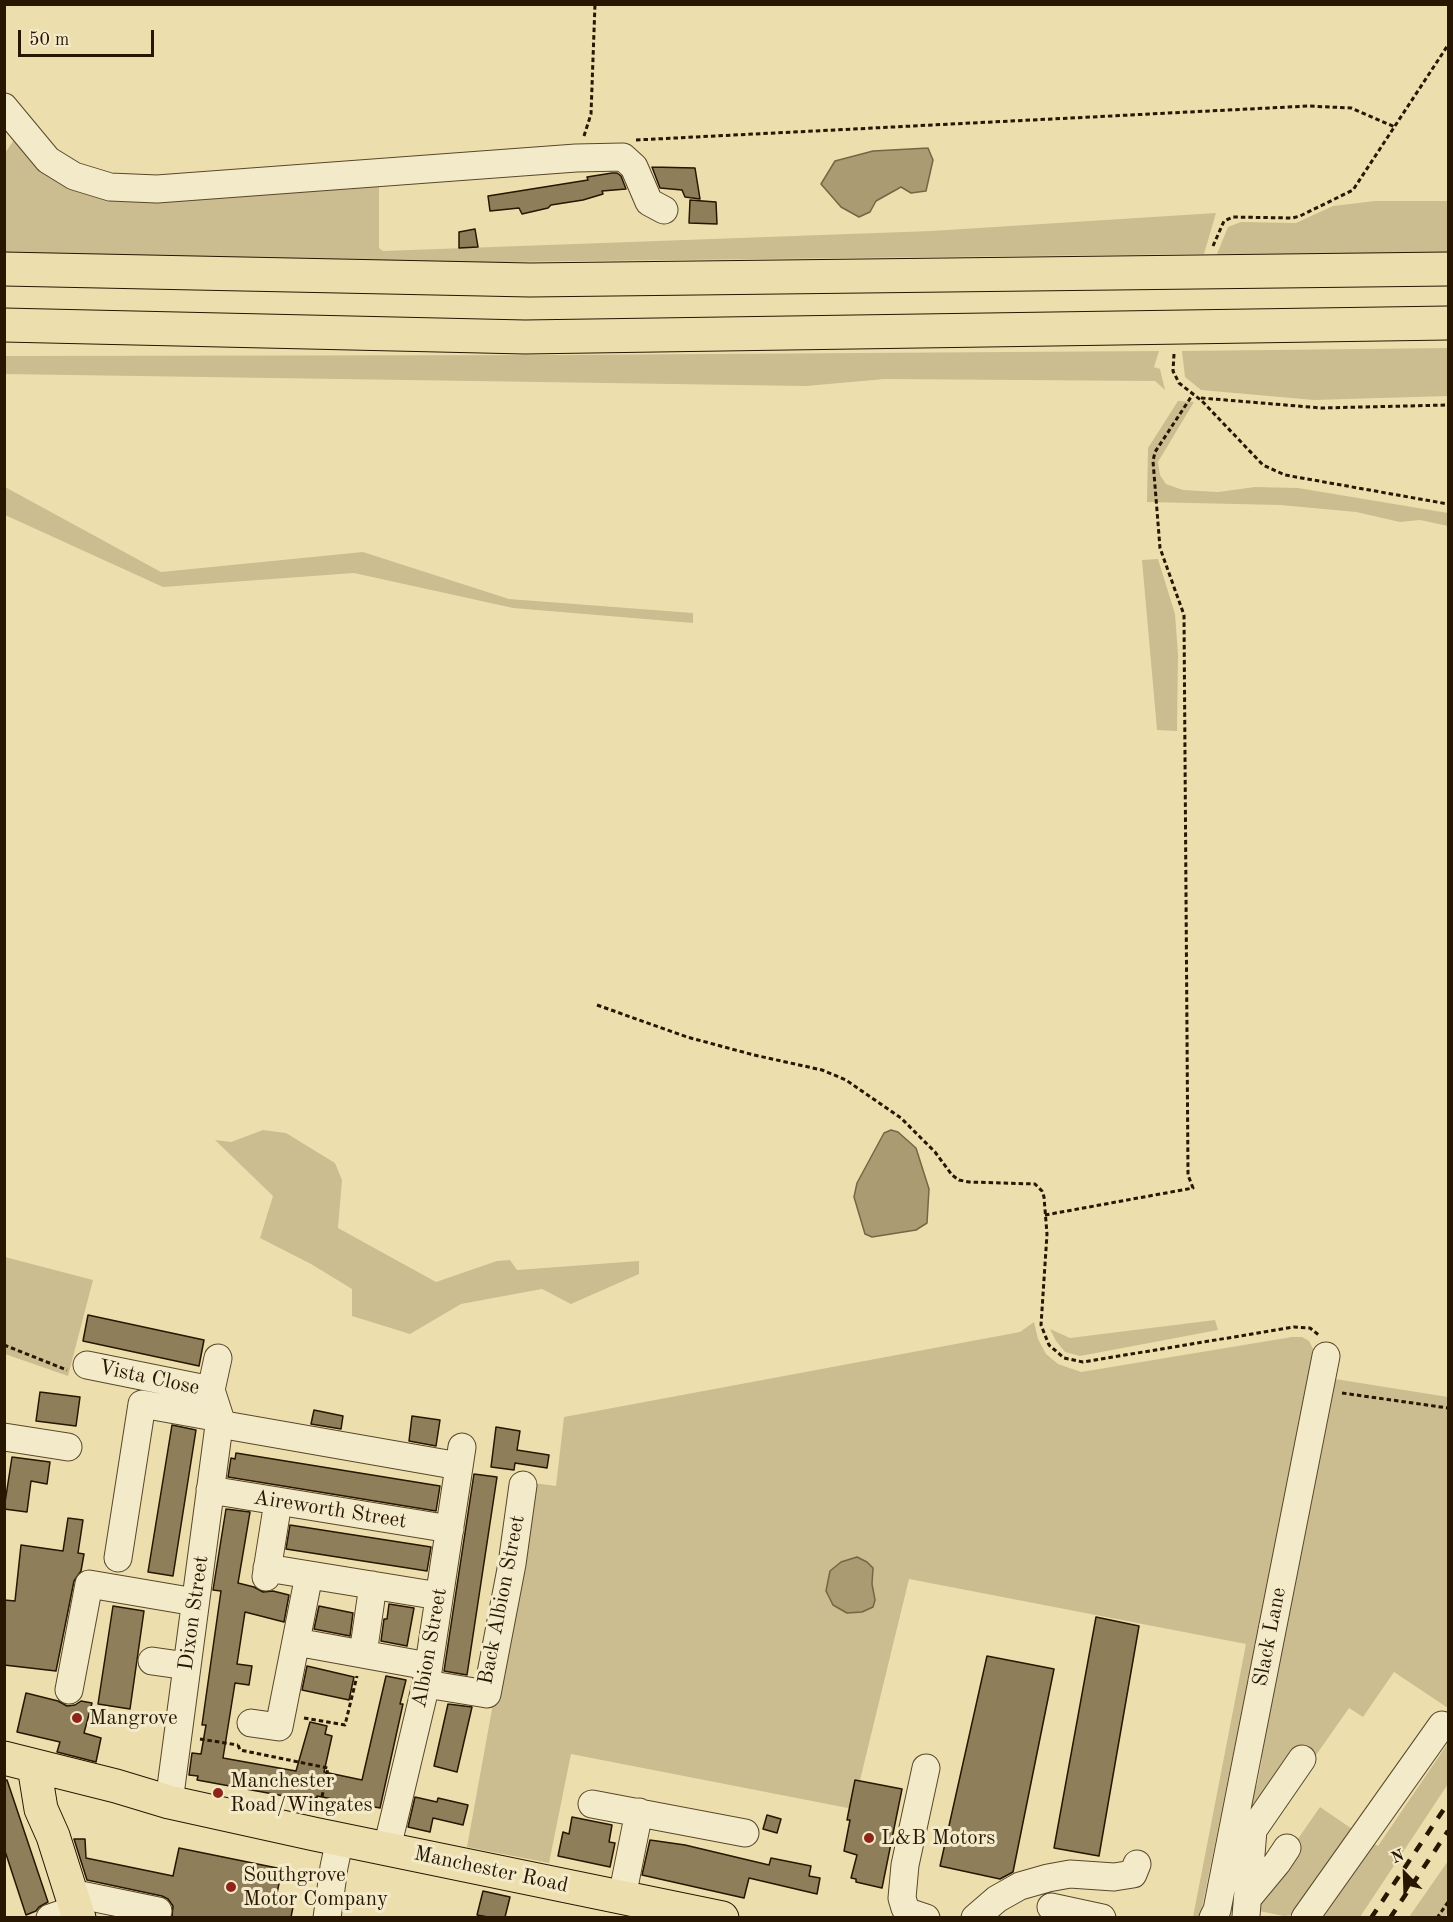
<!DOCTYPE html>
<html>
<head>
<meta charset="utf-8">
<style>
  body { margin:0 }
  #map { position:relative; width:1453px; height:1922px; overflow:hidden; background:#eddfad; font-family:"Old Standard TT",serif }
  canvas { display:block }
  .frame { position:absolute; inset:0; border:6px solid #271600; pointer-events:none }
  .north { position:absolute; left:1375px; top:1844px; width:60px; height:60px; -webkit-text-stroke:4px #f3eaca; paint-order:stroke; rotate:337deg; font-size:16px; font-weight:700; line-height:24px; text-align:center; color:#271600 }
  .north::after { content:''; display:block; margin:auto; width:21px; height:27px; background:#271600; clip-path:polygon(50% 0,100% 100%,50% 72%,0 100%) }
  .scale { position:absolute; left:18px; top:30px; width:136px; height:27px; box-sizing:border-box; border:3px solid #271600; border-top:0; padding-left:8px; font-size:18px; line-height:21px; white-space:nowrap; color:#271600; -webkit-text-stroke:4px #f3eaca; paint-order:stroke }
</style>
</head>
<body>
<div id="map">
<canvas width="1453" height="1922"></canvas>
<div class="frame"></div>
<div class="north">N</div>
<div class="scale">50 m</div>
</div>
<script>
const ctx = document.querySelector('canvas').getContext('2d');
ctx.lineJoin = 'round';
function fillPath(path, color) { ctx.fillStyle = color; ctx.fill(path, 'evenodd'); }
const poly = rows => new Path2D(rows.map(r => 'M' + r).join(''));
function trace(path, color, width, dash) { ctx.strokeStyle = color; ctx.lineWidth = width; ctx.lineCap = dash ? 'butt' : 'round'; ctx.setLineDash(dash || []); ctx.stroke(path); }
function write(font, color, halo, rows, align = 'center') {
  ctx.font = font + ' "Old Standard TT",serif'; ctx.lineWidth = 6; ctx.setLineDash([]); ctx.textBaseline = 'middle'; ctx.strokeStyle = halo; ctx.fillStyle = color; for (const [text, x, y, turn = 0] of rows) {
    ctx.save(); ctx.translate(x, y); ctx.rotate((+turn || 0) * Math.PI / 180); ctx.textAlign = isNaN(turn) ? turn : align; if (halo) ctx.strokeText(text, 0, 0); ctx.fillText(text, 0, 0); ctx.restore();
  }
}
const green = poly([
  [16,137,68,183,379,183,379,248,383,251,931,231,1216,213,1204,254,414,263,5,259,5,153],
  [1375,201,1448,201,1448,253,1217,254,1228,227,1241,222,1296,223,1333,206],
  [1448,348,1448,396,1314,400,1201,390,1185,377,1182,351],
  [1159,351,1154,367,1160,369,1165,390,1155,381,885,379,806,386,4,374,5,356,561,355],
  [1178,401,1194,402,1158,462,1160,475,1166,484,1183,490,1218,492,1255,487,1298,488,1448,513,1448,526,1420,520,1400,522,1356,512,1280,505,1147,502,1148,448],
  [5,487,161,572,363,552,509,599,693,613,693,623,513,608,354,573,163,587,5,515],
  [1158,559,1175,614,1178,654,1177,731,1157,730,1142,560],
  [263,1130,286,1133,335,1163,342,1180,338,1228,436,1282,497,1261,510,1260,517,1270,639,1261,639,1274,571,1304,542,1289,461,1304,410,1334,352,1316,352,1289,311,1264,260,1238,273,1196,215,1140,231,1142],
  [5,1257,93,1280,68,1376,5,1354],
  [1215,1320,1218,1330,1080,1356,1065,1352,1056,1341,1050,1329,1070,1338],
  [1034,1322,1038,1339,1046,1354,1058,1364,1081,1372,1292,1337,1302,1337,1309,1341,1315,1353,1200,1917,1193,1917,1246,1644,909,1579,853,1809,571,1754,549,1863,467,1847,533,1483,556,1486,564,1417,1020,1332],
  [1335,1379,1448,1397,1448,1708,1394,1672,1363,1717,1349,1708,1314,1758,1302,1749,1237,1903,1225,1899,1246,1796,1257,1785,1262,1759,1256,1758],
  [1448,1743,1448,1784,1360,1917,1311,1918,1371,1842,1378,1846],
  [1320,1807,1358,1833,1300,1914,1284,1916,1259,1911,1255,1901],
  [1448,1861,1448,1912,1445,1917,1409,1917]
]);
const water = poly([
  [928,148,933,160,926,191,911,193,901,187,876,201,870,212,859,217,841,207,821,184,835,161,873,151,928,148],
  [891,1130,898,1132,916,1148,929,1189,927,1223,916,1230,872,1237,865,1234,854,1197,857,1183,884,1133,891,1130],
  [857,1557,867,1562,873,1568,872,1584,875,1600,873,1607,862,1612,847,1613,833,1605,826,1591,830,1571,841,1562,857,1557]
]);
const building = poly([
  [652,167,695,168,700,199,685,197,682,190,660,188,652,167],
  [612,173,617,173,621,176,626,189,602,191,603,194,583,200,551,205,548,208,522,214,519,208,490,211,488,196,588,180,587,177,612,173],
  [690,200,716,202,717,224,689,223,690,200],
  [475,229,478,247,459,248,459,232,475,229],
  [88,1315,204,1340,199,1366,83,1341,88,1315],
  [40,1392,80,1397,76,1426,36,1421,40,1392],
  [314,1410,343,1416,341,1429,311,1424,314,1410],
  [412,1416,440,1420,436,1446,409,1441,412,1416],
  [172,1425,196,1430,173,1576,148,1572,172,1425],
  [496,1427,520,1431,517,1450,549,1455,547,1468,515,1463,514,1470,491,1467,496,1427],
  [236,1453,440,1486,436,1511,228,1477,231,1458,235,1459,236,1453],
  [12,1457,50,1462,47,1484,31,1481,27,1512,4,1509,12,1457],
  [474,1474,497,1477,467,1675,444,1671,474,1474],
  [226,1509,250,1512,238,1583,254,1587,263,1592,273,1591,289,1595,284,1622,245,1612,237,1664,252,1666,249,1685,235,1683,223,1758,296,1771,310,1722,327,1726,325,1734,332,1736,324,1772,362,1780,386,1676,406,1680,400,1704,403,1704,380,1808,317,1796,317,1798,307,1796,306,1800,197,1780,198,1776,189,1775,192,1753,201,1754,206,1725,202,1725,221,1591,213,1590,226,1509],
  [68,1518,83,1520,78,1553,84,1554,81,1571,74,1581,56,1671,4,1665,4,1600,15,1601,21,1545,63,1551,68,1518],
  [290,1525,431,1547,427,1571,286,1549,290,1525],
  [389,1604,414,1608,407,1646,381,1641,384,1619,387,1619,389,1604],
  [113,1606,144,1611,130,1709,98,1704,113,1606],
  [319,1606,353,1613,350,1636,314,1629,319,1606],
  [1096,1617,1139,1626,1099,1856,1054,1848,1096,1617],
  [987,1656,1054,1669,1013,1872,1000,1879,940,1866,987,1656],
  [307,1666,354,1677,349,1700,302,1690,307,1666],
  [26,1693,58,1701,67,1706,75,1705,81,1701,92,1703,84,1733,101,1738,96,1762,57,1752,60,1742,17,1732,26,1693],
  [448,1704,472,1707,457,1772,434,1766,448,1704],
  [7,1780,48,1902,39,1907,36,1911,26,1915,4,1848,4,1781,7,1780],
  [855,1780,902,1789,882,1888,856,1882,856,1879,851,1878,857,1855,844,1851,850,1820,847,1820,855,1780],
  [415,1797,437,1802,438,1798,468,1805,463,1825,433,1818,430,1832,408,1827,415,1797],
  [767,1815,781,1819,777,1833,763,1829,767,1815],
  [572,1817,612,1825,609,1842,615,1843,610,1867,558,1856,563,1832,569,1834,572,1817],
  [74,1839,85,1839,86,1858,173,1876,179,1848,282,1869,276,1898,294,1902,291,1917,172,1917,173,1906,168,1899,162,1896,87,1880,74,1839],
  [650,1840,685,1845,769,1865,771,1858,811,1866,809,1876,820,1878,817,1894,749,1878,744,1898,642,1875,650,1840],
  [483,1891,510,1897,505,1917,488,1917,477,1915,483,1891]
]);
const path = poly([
  [584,136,591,114,595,4],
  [636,140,1308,106,1351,108,1395,127],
  [1213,246,1224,221,1233,217,1292,218,1300,216,1353,190,1448,45],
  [1174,354,1173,371,1179,383,1202,401,1263,465,1285,475,1448,504],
  [1201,398,1321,408,1448,405],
  [597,1005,687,1037,754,1055,822,1070,846,1080,901,1118,935,1152,952,1175,959,1180,969,1182,1035,1184,1042,1191,1044,1197,1047,1234,1041,1325,1049,1345,1064,1358,1083,1362,1294,1327,1310,1328,1320,1336],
  [1045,1215,1193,1188,1188,1175,1184,615,1160,548,1153,461,1155,452,1193,394],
  [4,1345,67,1370],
  [1342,1393,1448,1408],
  [304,1718,345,1725,357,1676],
  [200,1739,238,1745],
  [238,1745,240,1750,328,1768,319,1811],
  [1437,1918,1448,1902]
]);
const minor = poly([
  [4,107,48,160,74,176,110,187,157,189,576,158,623,157,634,167,649,202,664,210],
  [87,1365,211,1390,220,1418,169,1802],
  [211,1390,218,1358],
  [219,1424,459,1466],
  [4,1437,68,1447],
  [210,1490,450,1529],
  [118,1558,142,1404,220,1418],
  [267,1568,439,1596],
  [266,1577,278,1502],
  [296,1642,428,1666],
  [363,1654,373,1585],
  [152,1661,187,1666],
  [426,1684,487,1694,512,1564,523,1485],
  [69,1690,89,1584,195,1602],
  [251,1723,279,1727,309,1575],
  [926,1768,905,1865,902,1898,905,1908,911,1913,926,1918],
  [592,1804,745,1833],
  [387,1848,426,1684,462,1447],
  [71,1893,158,1911],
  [622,1897,639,1812],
  [1248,1898,1277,1863,1287,1848],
  [1051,1907,1102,1918],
  [1246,1916,1253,1830,1302,1759],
  [50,1918,76,1909],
  [327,1918,334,1867,340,1839],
  [975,1918,997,1899,1020,1886,1048,1878,1070,1874,1114,1877,1133,1874,1137,1864],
  [1213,1918,1217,1910,1326,1356],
  [1305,1918,1442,1725]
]);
const major = poly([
  [4,1758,116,1786,169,1802,314,1834,722,1918],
  [34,1766,41,1809,53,1836,79,1918]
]);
const highway = poly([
  [4,269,530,280,1448,269],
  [4,325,525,337,1448,323]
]);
const rail = poly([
  [1371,1918,1448,1803],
  [1390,1918,1448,1831]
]);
const markers = [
  [77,1718,6,"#8f2418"],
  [218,1793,6,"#8f2418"],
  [869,1838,6,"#8f2418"],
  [231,1887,6,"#8f2418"]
];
const streetNames = [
  ["Vista Close",149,1378,12],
  ["Aireworth Street",330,1510,9],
  ["Back Albion Street",502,1600,-79],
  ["Dixon Street",194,1613,-82],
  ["Slack Lane",1270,1637,-79],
  ["Albion Street",430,1648,-80],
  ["Manchester Road",491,1870,12]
];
const poiNames = [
  ["Mangrove",89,1718],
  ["Manchester",230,1781],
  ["Road/Wingates",230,1805],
  ["L&B Motors",881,1838],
  ["Southgrove",243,1875],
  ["Motor Company",243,1899]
];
fillPath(green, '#cbbd90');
fillPath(water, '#aa9b72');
trace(water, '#766644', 1.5);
fillPath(building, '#8e7f5a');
trace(building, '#271600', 1.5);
trace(minor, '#58482b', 29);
trace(major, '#271600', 35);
trace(highway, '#271600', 35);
trace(path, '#271600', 3, [4.5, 3]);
trace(minor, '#f3eaca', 27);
trace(major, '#eddfad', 33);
trace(highway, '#eddfad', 33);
trace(rail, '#271600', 4.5, [10, 10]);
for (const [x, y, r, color] of markers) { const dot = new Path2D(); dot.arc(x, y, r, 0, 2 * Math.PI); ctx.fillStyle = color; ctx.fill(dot); trace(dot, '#f3eaca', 2); }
write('21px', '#271600', '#f3eaca', streetNames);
write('21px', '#271600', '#f3eaca', poiNames, 'left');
</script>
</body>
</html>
